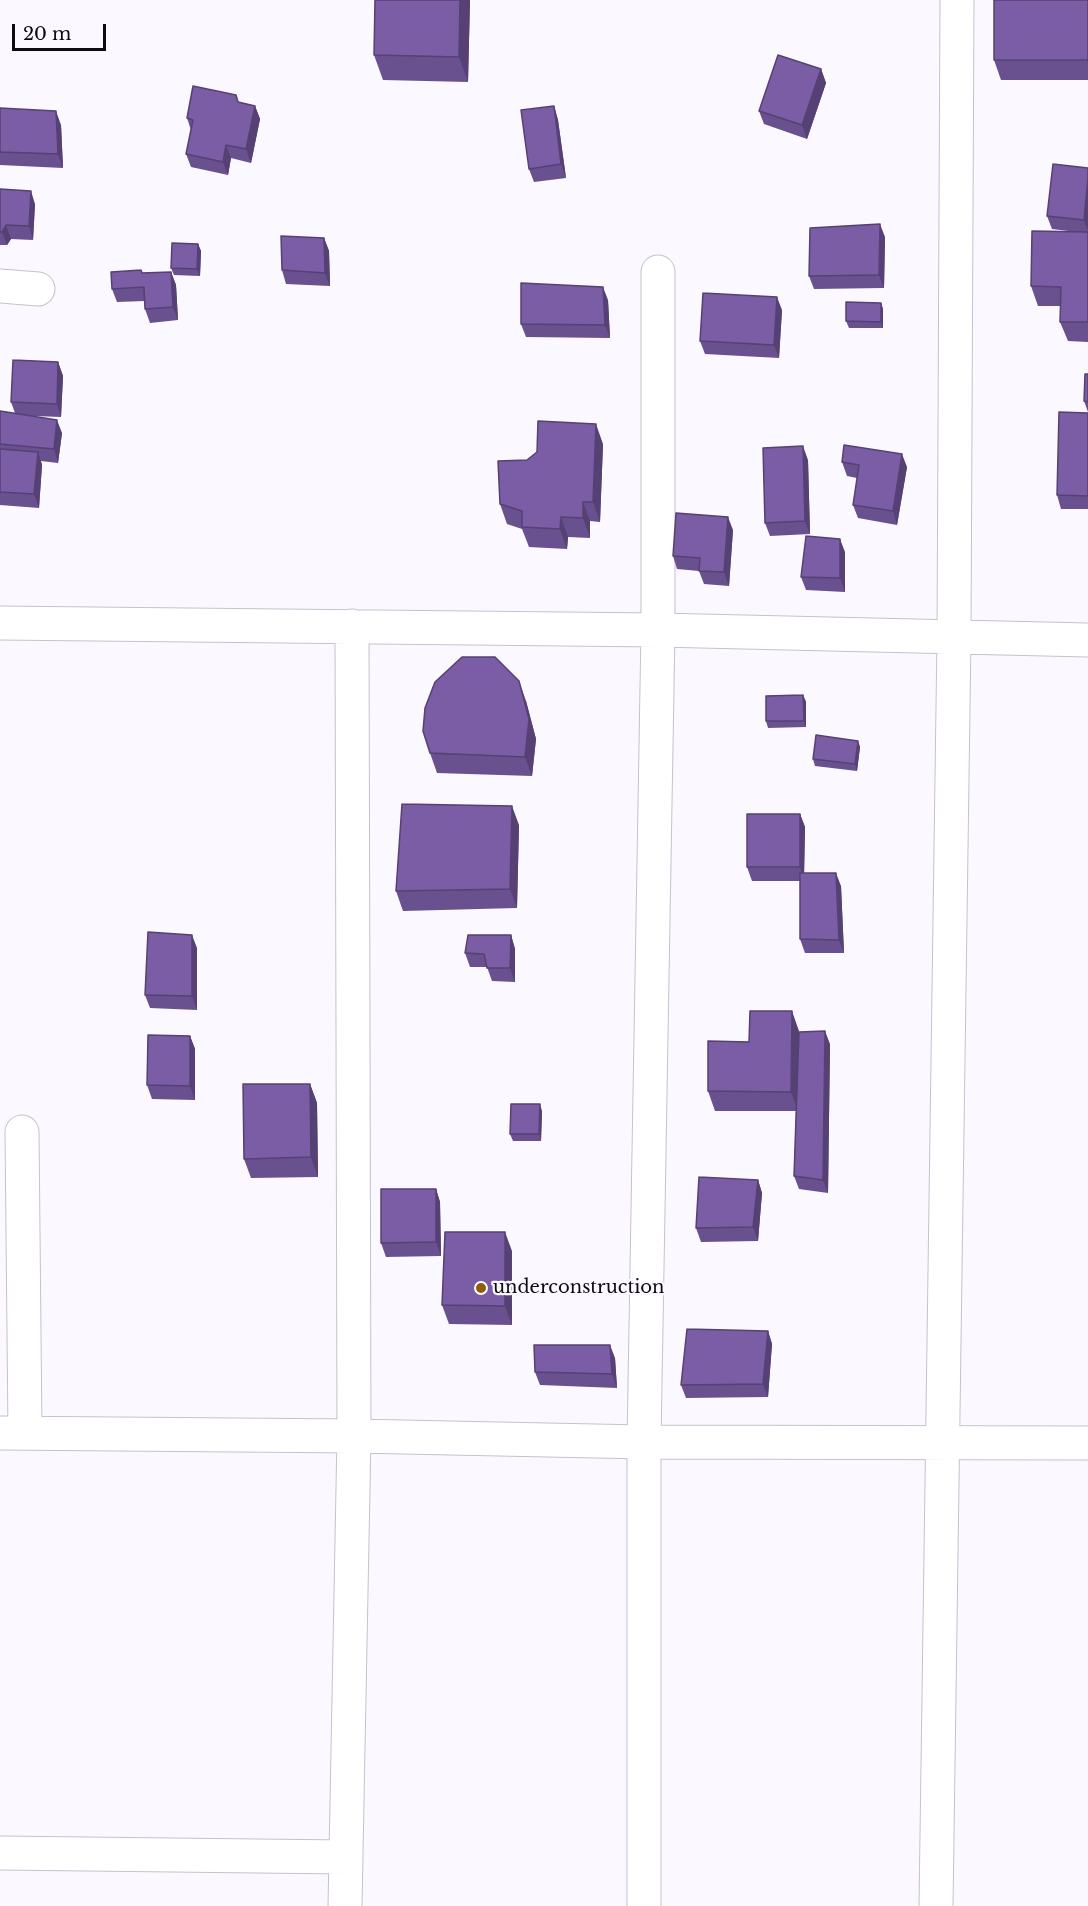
<!DOCTYPE html>
<html>
<head>
<meta charset="utf-8">
<style>
  body { margin:0 }
  #map { position:relative; width:1088px; height:1906px; overflow:hidden; background:#fbf9ff; font-family:"Libre Baskerville",serif }
  canvas { display:block }
  .scale { position:absolute; left:12px; top:24px; width:94px; height:27px; box-sizing:border-box; border:3px solid #0c0b0f; border-top:0; padding-left:8px; font-size:18px; line-height:21px; white-space:nowrap; color:#0c0b0f; -webkit-text-stroke:4px #fbf9ff; paint-order:stroke }
</style>
</head>
<body>
<div id="map">
<canvas width="1088" height="1906"></canvas>
<div class="scale">20 m</div>
</div>
<script>
const ctx = document.querySelector('canvas').getContext('2d');
ctx.lineJoin = 'round';
const poly = rows => new Path2D(rows.map(r => 'M' + r).join(''));
function trace(path, color, width, dash) { ctx.strokeStyle = color; ctx.lineWidth = width; ctx.lineCap = dash ? 'butt' : 'round'; ctx.setLineDash(dash || []); ctx.stroke(path); }
function fillPath(path, color) { ctx.fillStyle = color; ctx.fill(path, 'evenodd'); }
function write(font, color, halo, rows, align = 'center') {
  ctx.font = font + ' "Libre Baskerville",serif'; ctx.lineWidth = 4.5; ctx.setLineDash([]); ctx.textBaseline = 'middle'; ctx.strokeStyle = halo; ctx.fillStyle = color; for (const [text, x, y, turn = 0] of rows) {
    ctx.save(); ctx.translate(x, y); ctx.rotate((+turn || 0) * Math.PI / 180); ctx.textAlign = isNaN(turn) ? turn : align; if (halo) ctx.strokeText(text, 0, 0); ctx.fillText(text, 0, 0); ctx.restore();
  }
}
const street = poly([
  [0,286,38,289],
  [0,623,658,630,1088,640],
  [22,1132,25,1433],
  [0,1433,354,1436,644,1442,1088,1443],
  [0,1853,345,1857],
  [345,1906,354,1436,352,626],
  [644,1906,644,1442,658,630,658,272],
  [936,1906,954,637,957,0]
]);
const wall = poly([
  [470,0,468,82,383,80,374,55],
  [1088,0,1088,80,1001,80,994,60],
  [821,69,826,83,807,139,764,124,759,111],
  [239,102,255,106,260,119,251,163,231,158,228,175,191,167,186,154,191,130,187,118],
  [554,106,558,120,566,178,534,182,529,169],
  [0,108,61,125,63,168,0,165],
  [1088,168,1088,342,1068,341,1060,322,1061,306,1038,306,1031,286,1077,232,1052,229,1047,216],
  [0,189,35,204,33,240,11,239,7,245,0,245],
  [885,237,884,288,814,289,809,276],
  [324,238,329,251,330,286,286,284,282,270],
  [198,244,201,251,200,276,174,275,171,268],
  [171,272,176,285,178,320,150,323,145,309,145,301,117,302,112,289,142,273],
  [608,300,610,338,526,337,521,324],
  [881,303,883,309,883,328,849,328,846,321],
  [782,310,779,358,705,354,700,341],
  [58,362,63,376,61,417,34,416,62,433,58,463,41,461,42,465,39,508,0,505,0,411,15,413,11,402],
  [1088,374,1088,412,1084,401],
  [1088,413,1088,509,1061,509,1057,495],
  [603,444,600,522,590,521,590,538,568,537,567,549,529,547,522,529,507,524,500,504,527,460],
  [808,460,810,534,770,536,765,523],
  [842,462,907,467,897,525,858,518,853,505,857,478,847,476],
  [733,530,729,586,704,584,699,571,677,569,673,556],
  [845,552,845,592,806,590,801,577],
  [803,695,806,702,806,727,768,728,766,721],
  [526,701,536,739,532,776,437,773,430,753],
  [858,741,860,747,857,771,815,766,813,759],
  [800,814,805,827,804,873,841,886,844,953,805,953,800,939,800,881,752,881,747,867],
  [519,825,517,908,403,911,396,891],
  [511,935,515,949,515,982,492,981,487,967,470,967,465,953],
  [197,948,197,1010,150,1008,145,995],
  [799,1031,799,1032,830,1044,828,1193,799,1189,794,1176,796,1111,715,1111,708,1091,749,1042],
  [190,1036,195,1049,195,1100,152,1099,147,1085],
  [310,1084,317,1103,318,1177,251,1178,244,1159],
  [542,1111,541,1141,513,1141,510,1134],
  [758,1180,762,1193,758,1241,701,1242,696,1228],
  [436,1189,440,1202,441,1256,386,1257,381,1243],
  [512,1251,512,1325,449,1324,442,1305],
  [768,1331,772,1344,768,1397,686,1398,681,1385],
  [615,1358,617,1388,540,1385,535,1372]
]);
const shadedWall = poly([
  [460,0,470,0,468,82,459,57],
  [821,69,826,83,807,139,802,125],
  [255,106,260,119,251,163,246,149],
  [554,106,558,120,566,178,561,164],
  [56,111,61,125,63,168,58,154],
  [226,145,231,158,228,175,223,162],
  [1088,178,1088,231,1084,220],
  [31,191,35,204,33,240,29,226],
  [880,224,885,237,884,288,879,275],
  [6,225,11,239,7,245,2,232],
  [324,238,329,251,330,286,325,273],
  [198,244,201,251,200,276,197,269],
  [171,272,176,285,178,320,173,307],
  [603,287,608,300,610,338,605,325],
  [777,297,782,310,779,358,774,345],
  [881,303,883,309,883,328,881,322],
  [58,362,63,376,61,417,57,404],
  [57,420,62,433,58,463,54,449],
  [596,424,603,444,600,522,593,502],
  [803,446,808,460,810,534,805,521],
  [38,452,42,465,39,508,34,494],
  [902,454,907,467,897,525,893,511],
  [583,502,590,521,590,538,583,518],
  [561,517,568,537,567,549,560,529],
  [728,517,733,530,729,586,724,572],
  [840,539,845,552,845,592,840,578],
  [519,681,526,701,536,739,532,776,525,757],
  [803,695,806,702,806,727,804,721],
  [858,741,860,747,857,771,855,764],
  [512,806,519,825,517,908,510,889],
  [800,814,805,827,804,881,800,867],
  [836,873,841,886,844,953,839,940],
  [192,935,197,948,197,1010,192,996],
  [511,935,515,949,515,982,510,968],
  [792,1011,799,1031,798,1111,791,1092],
  [825,1031,830,1044,828,1193,823,1180],
  [190,1036,195,1049,195,1100,190,1086],
  [310,1084,317,1103,318,1177,311,1157],
  [540,1104,542,1111,541,1141,539,1134],
  [758,1180,762,1193,758,1241,753,1227],
  [436,1189,440,1202,441,1256,436,1242],
  [505,1232,512,1251,512,1325,505,1306],
  [768,1331,772,1344,768,1397,763,1384],
  [610,1345,615,1358,617,1388,612,1374]
]);
const building = poly([
  [375,0,460,0,459,57,374,55,375,0],
  [994,0,1088,0,1088,60,994,60,994,0],
  [778,55,821,69,802,125,759,111,778,55],
  [193,86,236,95,238,102,255,106,246,149,226,145,223,162,186,154,193,120,187,118,193,86],
  [554,106,561,164,529,169,521,110,554,106],
  [0,108,56,111,58,154,0,152,0,108],
  [1053,164,1088,168,1088,178,1084,220,1047,216,1053,164],
  [0,189,31,191,29,226,6,225,2,232,0,232,0,189],
  [880,224,879,275,809,276,810,228,880,224],
  [1032,231,1088,232,1088,322,1060,322,1061,287,1031,286,1032,231],
  [281,236,324,238,325,273,282,270,281,236],
  [172,243,198,244,197,269,171,268,172,243],
  [141,270,142,273,171,272,173,307,145,309,144,287,112,289,111,272,141,270],
  [521,283,603,287,605,325,521,324,521,283],
  [703,293,777,297,774,345,700,341,703,293],
  [846,302,881,303,881,322,846,321,846,302],
  [13,360,58,362,57,404,11,402,13,360],
  [1085,374,1088,374,1088,402,1084,401,1085,374],
  [0,411,57,420,54,449,0,444,0,411],
  [1059,412,1088,413,1088,496,1057,495,1059,412],
  [538,421,596,424,593,502,583,502,583,518,561,517,560,529,522,527,522,511,500,504,498,461,527,460,537,452,538,421],
  [844,445,902,454,893,511,853,505,859,465,842,462,844,445],
  [803,446,805,521,765,523,763,448,803,446],
  [0,449,38,452,34,494,0,492,0,449],
  [676,513,728,517,724,572,699,571,700,558,673,556,676,513],
  [806,536,840,539,840,578,801,577,806,536],
  [462,657,495,657,519,681,529,719,525,757,430,753,423,731,425,708,435,682,462,657],
  [803,695,804,721,766,721,766,696,803,695],
  [816,735,858,741,855,764,813,759,816,735],
  [402,804,512,806,510,889,396,891,402,804],
  [747,814,800,814,800,867,747,867,747,814],
  [800,873,836,873,839,940,800,939,800,873],
  [148,932,192,935,192,996,145,995,148,932],
  [468,935,511,935,510,968,487,968,484,954,465,953,468,935],
  [750,1011,792,1011,791,1092,708,1091,708,1041,749,1042,750,1011],
  [825,1031,823,1180,794,1176,799,1032,825,1031],
  [148,1035,190,1036,190,1086,147,1085,148,1035],
  [243,1084,310,1084,311,1157,244,1159,243,1084],
  [511,1104,540,1104,539,1134,510,1134,511,1104],
  [699,1177,758,1180,753,1227,696,1228,699,1177],
  [381,1189,436,1189,436,1242,381,1243,381,1189],
  [445,1232,505,1232,505,1306,442,1305,445,1232],
  [687,1329,768,1331,763,1384,681,1385,687,1329],
  [534,1345,610,1345,612,1374,535,1372,534,1345]
]);
const markers = [
  [481,1288,6,"#905d0c"]
];
const poiNames = [
  ["underconstruction",493,1288]
];
trace(street, '#c5c1ce', 35);
trace(street, '#fff', 33);
fillPath(wall, '#69508e');
fillPath(shadedWall, '#554174');
fillPath(building, '#7a5da5');
trace(building, '#554174', 1.5);
for (const [x, y, r, color] of markers) { const dot = new Path2D(); dot.arc(x, y, r, 0, 2 * Math.PI); ctx.fillStyle = color; ctx.fill(dot); trace(dot, '#fbf9ff', 2); }
write('18px', '#0c0b0f', '#fbf9ff', poiNames, 'left');
</script>
</body>
</html>
